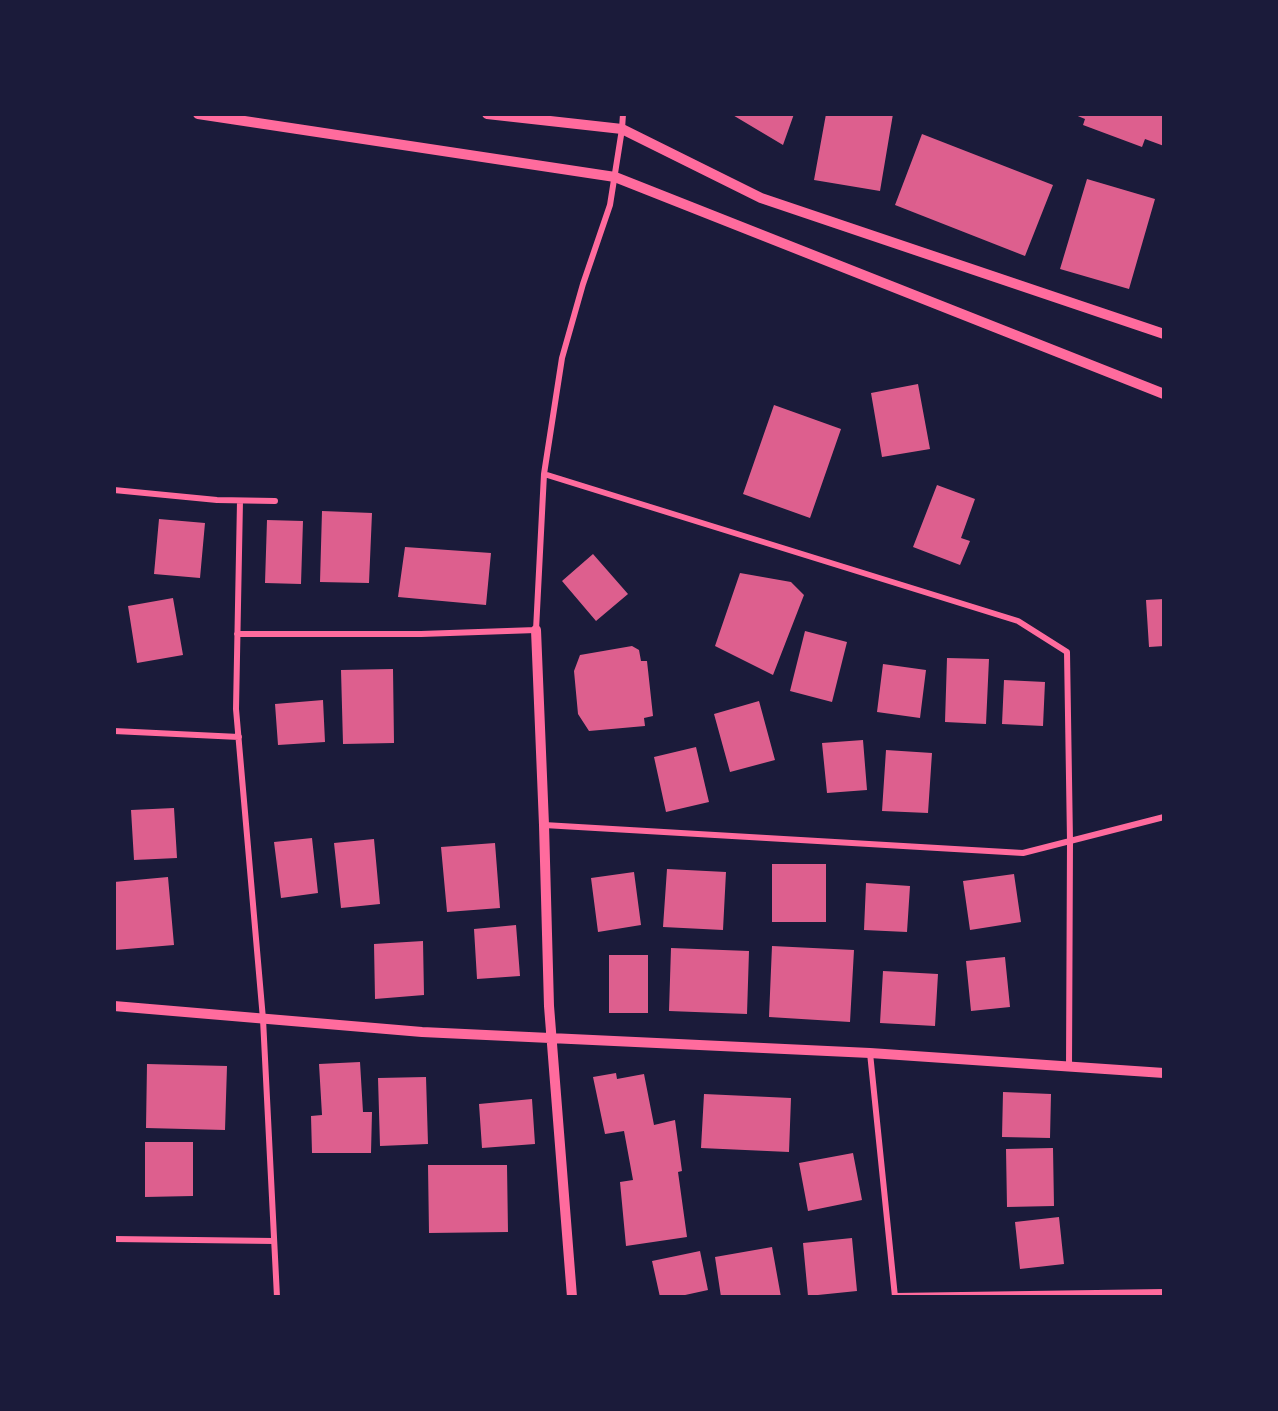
<!DOCTYPE html>
<html>
<head>
<meta charset="utf-8">
<style>
  body { margin:0 }
  #map { position:relative; width:1278px; height:1411px; overflow:hidden; background:#1b1b3a; font-family:Helvetica,sans-serif }
  canvas { display:block }
  .frame { position:absolute; inset:0; border:116px solid #1b1b3a; pointer-events:none }
</style>
</head>
<body>
<div id="map">
<canvas width="1278" height="1411"></canvas>
<div class="frame"></div>
</div>
<script>
const ctx = document.querySelector('canvas').getContext('2d');
ctx.lineJoin = 'round';
function fillPath(path, color) { ctx.fillStyle = color; ctx.fill(path, 'evenodd'); }
const poly = rows => new Path2D(rows.map(r => 'M' + r).join(''));
function trace(path, color, width, dash) { ctx.strokeStyle = color; ctx.lineWidth = width; ctx.lineCap = dash ? 'butt' : 'round'; ctx.setLineDash(dash || []); ctx.stroke(path); }
const building = poly([
  [731,114,794,114,783,145],
  [826,114,893,114,880,191,814,180],
  [1073,114,1164,114,1164,146,1145,139,1142,147,1083,125,1085,119],
  [922,134,1053,185,1025,256,895,205],
  [1087,179,1155,199,1129,289,1060,269],
  [918,384,930,449,882,457,871,393],
  [774,405,841,429,810,518,743,494],
  [937,485,975,499,961,538,970,541,960,565,913,547],
  [322,511,372,513,369,583,320,582],
  [159,519,205,523,200,578,154,574],
  [267,520,303,521,301,584,265,583],
  [405,547,491,553,486,605,398,597],
  [593,554,628,594,596,621,562,581],
  [740,573,791,582,804,595,773,675,715,646],
  [173,598,183,655,137,663,128,606],
  [1164,599,1164,646,1149,647,1146,600],
  [805,631,847,642,832,702,790,691],
  [632,646,639,650,641,661,647,661,653,716,644,718,645,726,589,731,578,714,574,671,580,655],
  [947,658,989,659,986,724,945,722],
  [883,664,926,670,920,718,877,712],
  [393,669,394,743,343,744,341,670],
  [1004,680,1045,682,1043,726,1002,724],
  [323,700,325,742,278,745,275,704],
  [759,701,775,760,730,772,714,714],
  [863,740,867,790,827,793,822,743],
  [696,747,709,802,666,812,654,757],
  [886,750,932,753,928,813,882,811],
  [174,808,177,858,134,860,131,810],
  [312,838,318,893,281,898,274,842],
  [374,839,380,904,341,908,334,843],
  [495,843,500,908,447,912,441,847],
  [772,864,826,864,826,922,772,922],
  [667,869,726,872,723,930,663,927],
  [634,872,641,925,598,932,591,878],
  [1014,874,1021,922,970,930,963,881],
  [168,877,174,945,115,950,114,882],
  [866,883,910,886,907,932,864,930],
  [516,925,520,976,477,979,474,929],
  [423,941,424,995,375,999,374,944],
  [772,946,854,950,850,1022,769,1017],
  [671,948,749,951,747,1014,669,1011],
  [609,955,648,955,648,1013,609,1013],
  [1005,957,1010,1007,971,1011,966,961],
  [883,971,938,974,935,1026,880,1023],
  [360,1062,363,1112,372,1112,371,1153,312,1153,311,1116,322,1115,319,1064],
  [147,1064,227,1066,225,1130,146,1128],
  [616,1073,617,1079,644,1074,654,1125,675,1120,682,1171,678,1172,687,1237,626,1246,620,1182,633,1180,624,1131,605,1134,593,1077],
  [426,1077,428,1144,380,1146,378,1078],
  [1003,1092,1051,1094,1050,1138,1002,1137],
  [704,1094,791,1098,789,1152,701,1148],
  [532,1099,535,1144,482,1148,479,1104],
  [145,1142,193,1142,193,1196,145,1197],
  [1053,1148,1054,1206,1007,1207,1006,1149],
  [853,1153,862,1200,808,1211,799,1163],
  [428,1165,507,1165,508,1232,429,1233],
  [1059,1217,1064,1264,1020,1269,1015,1222],
  [852,1238,857,1291,808,1296,803,1243],
  [772,1247,781,1297,721,1297,715,1257],
  [700,1251,708,1290,676,1297,660,1297,652,1261]
]);
const minor = poly([
  [544,474,1018,621,1067,652,1070,841,1069,1067],
  [114,490,217,500,275,501],
  [240,501,236,709,263,1019,277,1297],
  [237,634,421,634,536,630,544,474,562,358,583,284,610,205,622,129,623,114],
  [114,731,239,737],
  [544,825,1023,853,1164,817],
  [870,1053,895,1297],
  [114,1239,274,1241],
  [895,1296,1164,1292]
]);
const tertiary = poly([
  [198,114,615,177,1164,394],
  [487,114,622,129,761,198,1164,334],
  [536,630,544,825,549,1006,572,1297],
  [114,1006,422,1032,870,1053,1164,1073]
]);
fillPath(building, '#dd5f8e');
trace(minor, '#ff6b9d', 6);
trace(tertiary, '#ff6b9d', 10);
</script>
</body>
</html>
